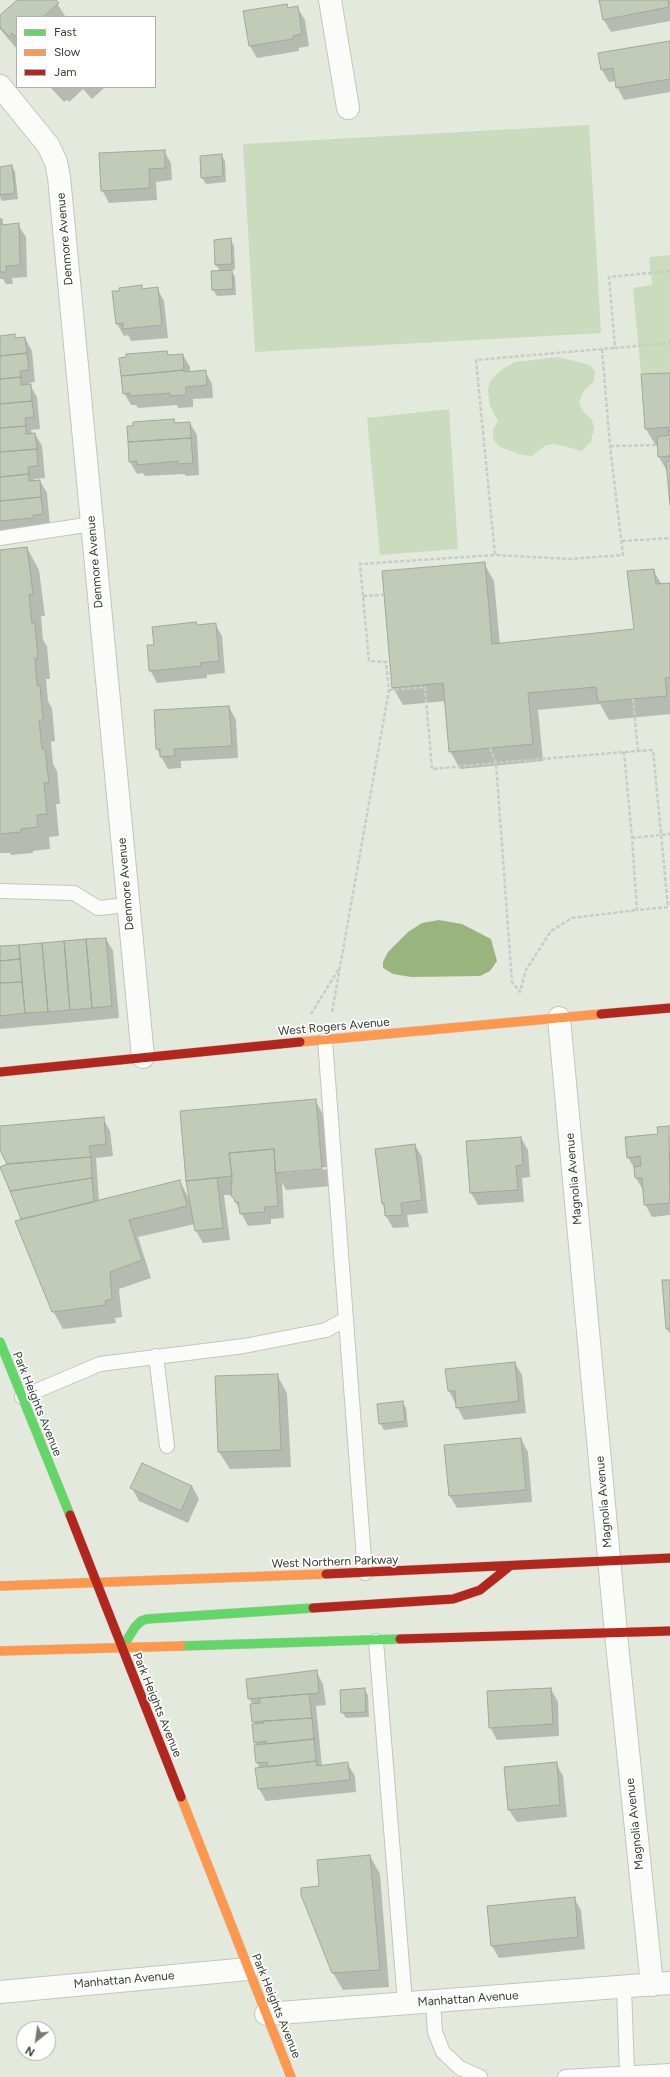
<!DOCTYPE html>
<html>
<head>
<meta charset="utf-8">
<style>
  body { margin:0 }
  #map { position:relative; width:670px; height:2077px; overflow:hidden; background:#e3eadd; font-family:Figtree,sans-serif }
  canvas { display:block }
  .legend { position:absolute; left:16px; top:16px; width:140px; height:72px; box-sizing:border-box; background:#fff; border:1px solid #afb1ad; margin:0; padding:5px 7px; list-style:none; font-size:12px; color:#383d33 }
  .legend li { display:flex; align-items:center; gap:8px; height:20px }
  .legend b { width:20px; border:1px solid #afb1ad }
  .north { position:absolute; left:16px; top:2021px; width:40px; height:40px; box-sizing:border-box; background:#fff; border:1px solid #afb1ad; border-radius:50%; rotate:210deg; font-size:11px; font-weight:700; line-height:16px; text-align:center; color:#383d33 }
  .north::after { content:''; display:block; margin:auto; width:14px; height:18px; background:#747a6e; clip-path:polygon(50% 0,100% 100%,50% 72%,0 100%) }
</style>
</head>
<body>
<div id="map">
<canvas width="670" height="2077"></canvas>
<ul class="legend">
<li><b style="height:5px;background:#63d668"></b>Fast</li>
<li><b style="height:5px;background:#ff974d"></b>Slow</li>
<li><b style="height:5px;background:#b3261e"></b>Jam</li>
</ul>
<div class="north">N</div>
</div>
<script>
const ctx = document.querySelector('canvas').getContext('2d');
ctx.lineJoin = 'round';
function fillPath(path, color) { ctx.fillStyle = color; ctx.fill(path, 'evenodd'); }
const poly = rows => new Path2D(rows.map(r => 'M' + r).join(''));
function trace(path, color, width, dash) { ctx.strokeStyle = color; ctx.lineWidth = width; ctx.lineCap = dash ? 'butt' : 'round'; ctx.setLineDash(dash || []); ctx.stroke(path); }
function write(font, color, halo, rows, align = 'center') {
  ctx.font = font + ' Figtree,sans-serif'; ctx.lineWidth = 3.5; ctx.setLineDash([]); ctx.textBaseline = 'middle'; ctx.strokeStyle = halo; ctx.fillStyle = color; for (const [text, x, y, turn = 0] of rows) {
    ctx.save(); ctx.translate(x, y); ctx.rotate((+turn || 0) * Math.PI / 180); ctx.textAlign = isNaN(turn) ? turn : align; if (halo) ctx.strokeText(text, 0, 0); ctx.fillText(text, 0, 0); ctx.restore();
  }
}
const green = poly([
  [589,125,601,333,255,352,243,144],
  [670,255,670,373,641,374,633,288,652,285,649,257],
  [558,357,590,365,595,371,594,381,584,391,579,402,583,411,592,420,594,428,591,442,581,451,555,444,546,445,532,456,522,455,500,447,493,439,493,429,498,421,490,406,488,390,490,381,501,370,515,362],
  [449,409,458,549,380,555,367,418]
]);
const water = poly([
  [439,920,462,924,491,939,497,961,490,971,480,976,411,977,393,974,383,968,383,962,388,952,408,932,422,923]
]);
const shadow = poly([
  [19,0,55,0,65,16,17,17,16,48,0,29,0,17],
  [600,0,670,0,670,21,611,32,604,20],
  [287,5,289,9,297,7,305,20,309,46,299,48,299,51,257,58,250,46],
  [670,42,670,92,624,100,617,87,616,81,609,82,602,70,599,54],
  [50,87,105,87,92,99,83,89,69,102,67,100,64,102],
  [164,151,171,163,172,180,156,182,157,200,109,203,102,190],
  [221,155,225,161,226,182,206,184,202,178],
  [12,166,15,172,18,199,2,201,0,197,0,168],
  [0,220,5,226,18,225,26,237,27,277,12,278,13,284,6,284,3,279,0,279],
  [230,239,234,246,235,269,231,270,235,277,236,295,217,296,213,290,220,271,216,265],
  [141,286,143,290,157,288,164,301,168,338,131,341,128,335,124,336,117,324,114,292],
  [14,335,17,339,25,338,32,351,35,382,29,383,37,397,40,429,31,430,32,434,35,434,42,446,45,478,34,479,34,482,40,481,47,493,50,526,0,534,0,337],
  [167,352,169,356,183,355,190,367,190,373,205,371,212,384,213,398,193,399,193,407,178,408,177,405,138,408,136,405,131,405,124,393],
  [670,374,670,494,668,473,659,457,659,446,656,446,646,429,642,375],
  [174,420,176,424,190,423,197,435,199,475,186,476,184,474,145,476,143,473,137,474,130,462],
  [27,548,39,570,45,616,41,616,43,640,47,646,50,679,46,679,48,701,52,708,55,741,51,742,53,764,57,771,60,804,56,804,59,836,49,837,50,849,33,851,33,853,11,855,10,853,0,853,0,551],
  [484,563,494,581,500,645,635,630,653,570,662,585,670,584,670,714,609,720,600,704,538,710,543,761,460,769,450,751,446,701,403,705,393,688],
  [196,623,198,626,215,624,222,636,225,673,207,675,207,678,157,683,150,670,155,646],
  [229,707,236,720,238,758,181,761,181,768,168,769,157,749],
  [106,939,113,951,119,1018,0,1029,0,947],
  [315,1100,325,1118,331,1186,286,1190,282,1182,284,1218,271,1219,271,1224,248,1226,232,1195,224,1195,230,1240,203,1243,196,1231,195,1224,138,1237,151,1278,119,1289,122,1317,115,1318,116,1323,63,1329,53,1311,22,1219,8,1165,0,1147,0,1127,103,1118,110,1131,113,1156,96,1158,99,1201,180,1182,190,1200,187,1180],
  [327,1167,327,1169,283,1173,283,1171],
  [669,1127,670,1215,652,1217,645,1204,643,1190,636,1178,635,1170,628,1157],
  [521,1138,528,1150,530,1177,522,1178,524,1202,478,1205,471,1193,467,1142],
  [415,1145,422,1157,428,1213,407,1215,409,1227,393,1228,386,1216,383,1203],
  [663,1281,670,1281,670,1334,667,1329],
  [515,1363,522,1375,526,1413,464,1420,449,1391],
  [277,1375,287,1393,291,1467,230,1469,219,1452],
  [402,1402,406,1408,408,1427,384,1430,380,1423],
  [521,1439,528,1452,532,1502,457,1508,450,1496,445,1446],
  [192,1486,199,1499,188,1523,139,1501,132,1488],
  [316,1671,323,1684,326,1705,316,1706,322,1766,347,1763,355,1776,356,1792,266,1801,259,1789,260,1769,257,1763,253,1705,249,1698],
  [364,1689,368,1695,369,1717,346,1718,342,1712],
  [551,1689,558,1702,559,1736,497,1740,490,1727],
  [556,1763,563,1776,567,1817,517,1822,509,1810],
  [370,1856,380,1874,389,1987,343,1990,333,1973,320,1887],
  [574,1898,581,1910,585,1949,499,1958,492,1946]
]);
const building = poly([
  [17,0,56,0,59,3,43,17,17,17,17,34,15,36,12,33,9,37,0,27,0,15,17,0],
  [599,0,668,0,669,7,603,20,599,0],
  [287,4,288,8,298,6,302,34,293,36,293,39,249,46,243,11,287,4],
  [670,41,670,79,616,88,613,68,601,70,598,53,670,41],
  [165,150,165,168,149,169,150,188,101,191,99,153,165,150],
  [222,154,223,176,201,178,200,156,222,154],
  [12,165,15,193,0,195,0,167,12,165],
  [0,219,2,219,2,225,19,223,20,265,6,266,6,272,0,272,0,219],
  [231,238,232,264,215,265,214,240,231,238],
  [232,270,233,289,212,290,211,271,232,270],
  [142,285,142,289,158,287,162,325,123,329,123,323,116,324,112,291,119,291,119,288,142,285],
  [15,334,15,338,25,337,27,353,0,356,0,336,15,334],
  [167,351,168,355,183,354,184,370,121,376,119,358,126,357,126,354,167,351],
  [27,353,29,370,20,371,21,377,0,379,0,356,27,353],
  [184,370,185,372,206,370,207,385,186,387,186,395,170,396,170,393,130,396,130,393,123,394,121,376,184,370],
  [670,373,670,458,670,456,658,457,657,437,669,435,668,427,645,429,641,374,670,373],
  [21,377,21,385,31,384,32,401,0,404,0,379,21,377],
  [32,401,34,417,25,418,26,426,0,428,0,404,32,401],
  [174,419,175,423,190,422,191,438,128,442,127,426,133,426,133,422,174,419],
  [26,426,26,434,35,433,37,449,0,452,0,428,26,426],
  [191,438,193,463,178,464,178,461,137,465,137,461,129,462,128,442,191,438],
  [37,449,38,466,28,467,29,474,0,477,0,452,37,449],
  [670,461,670,505,666,462,670,461],
  [29,474,29,481,40,480,41,497,0,501,0,477,29,474],
  [41,497,43,514,33,515,33,518,0,521,0,501,41,497],
  [27,547,33,594,29,595,32,623,35,623,38,658,35,658,37,686,40,685,43,720,39,720,42,749,45,749,49,783,44,783,47,814,37,815,38,827,21,829,21,832,0,834,0,550,27,547],
  [485,562,492,644,634,629,627,571,654,569,656,584,670,583,670,678,665,678,667,696,598,702,596,687,528,693,533,744,449,752,443,683,392,688,382,571,485,562],
  [196,622,197,625,216,623,219,661,200,663,201,666,149,671,147,645,154,645,152,627,196,622],
  [229,706,232,746,174,749,175,756,160,757,160,749,156,749,154,710,229,706],
  [106,938,112,1006,92,1008,86,939,106,938],
  [86,939,92,1008,70,1010,64,941,86,939],
  [64,941,70,1010,48,1012,42,943,64,941],
  [42,943,48,1012,25,1013,19,945,42,943],
  [19,945,20,959,0,961,0,946,19,945],
  [20,959,22,982,0,983,0,961,20,959],
  [22,982,25,1013,0,1016,0,983,22,982],
  [316,1099,322,1169,275,1173,274,1149,229,1153,232,1176,186,1181,180,1111,316,1099],
  [104,1117,106,1144,89,1146,91,1157,7,1164,0,1150,0,1126,104,1117],
  [669,1126,670,1203,644,1205,642,1178,635,1178,634,1167,641,1166,640,1156,627,1158,625,1137,658,1134,657,1127,669,1126],
  [521,1137,523,1165,516,1166,518,1190,470,1193,466,1141,521,1137],
  [415,1144,422,1200,401,1203,402,1215,385,1216,384,1203,382,1204,375,1149,415,1144],
  [274,1149,278,1206,264,1207,265,1212,240,1214,238,1202,235,1202,234,1198,231,1196,232,1176,229,1153,274,1149],
  [91,1157,92,1178,10,1191,0,1167,7,1164,91,1157],
  [92,1178,94,1202,21,1219,10,1191,92,1178],
  [217,1178,223,1228,195,1231,186,1181,217,1178],
  [180,1180,187,1206,129,1220,142,1260,110,1272,112,1299,105,1301,106,1305,52,1312,15,1221,180,1180],
  [662,1280,670,1280,670,1329,666,1329,662,1280],
  [515,1362,519,1401,456,1408,455,1391,448,1391,445,1369,515,1362],
  [278,1374,281,1450,218,1452,215,1376,278,1374],
  [403,1401,405,1421,379,1424,377,1404,403,1401],
  [521,1438,526,1490,449,1496,444,1445,521,1438],
  [142,1463,192,1486,181,1511,130,1488,142,1463],
  [317,1670,319,1693,248,1699,246,1679,317,1670],
  [365,1688,366,1712,341,1713,340,1690,365,1688],
  [551,1688,553,1724,489,1728,487,1691,551,1688],
  [309,1694,312,1718,252,1722,250,1704,260,1703,259,1698,309,1694],
  [312,1718,314,1739,266,1744,266,1741,254,1743,252,1724,264,1723,263,1721,312,1718],
  [314,1739,316,1761,268,1767,267,1762,256,1763,254,1745,314,1739],
  [316,1761,317,1766,348,1762,350,1780,258,1789,255,1768,316,1761],
  [557,1762,560,1805,508,1810,504,1767,557,1762],
  [370,1855,380,1970,332,1973,301,1895,301,1888,319,1886,317,1860,370,1855],
  [575,1897,578,1937,491,1946,487,1906,575,1897]
]);
const path = poly([
  [670,271,609,277,615,348,670,343],
  [602,349,610,446,623,555,570,559,495,555,476,360,602,349,615,348],
  [610,446,658,445],
  [622,541,670,538],
  [363,596,383,595],
  [389,690,425,687,432,769,496,763,624,752,653,750,668,907,637,910,632,838,624,752],
  [633,699,638,751],
  [490,748,496,763,512,982,520,992,526,970,551,931,572,918,637,910],
  [632,838,670,834],
  [332,1012,389,690,386,662,369,661,360,564,495,555],
  [311,1014,340,967]
]);
const lane = poly([
  [0,538,92,524],
  [0,891,74,893,98,908,128,905],
  [325,1040,365,1573],
  [156,1356,167,1446],
  [22,1397,100,1364,244,1346,326,1330,346,1319],
  [376,1641,405,2003],
  [624,1987,627,2073],
  [433,2001,435,2032,443,2052,460,2068,480,2077],
  [565,2077,670,2071]
]);
const street = poly([
  [330,0,348,108],
  [0,86,48,145,56,162,59,177,143,1057],
  [559,1018,616,1634,652,1985],
  [0,1992,248,1969],
  [266,2014,670,1983]
]);
const fast = poly([
  [0,1342,70,1515],
  [181,1646,400,1639],
  [122,1648,135,1627,141,1621,147,1619,313,1608]
]);
const slow = poly([
  [300,1042,601,1014],
  [0,1586,326,1574],
  [0,1651,181,1646],
  [181,1797,291,2077]
]);
const jam = poly([
  [601,1014,670,1008],
  [0,1072,300,1042],
  [70,1515,181,1797],
  [326,1574,670,1558],
  [313,1608,453,1599,480,1590,510,1566],
  [400,1639,670,1631]
]);
const streetNames = [
  ["Denmore Avenue",65,239,-95],
  ["Denmore Avenue",95,562,-95],
  ["Denmore Avenue",126,884,-95],
  ["West Rogers Avenue",334,1027,-5],
  ["Magnolia Avenue",574,1179,-95],
  ["Park Heights Avenue",37,1404,68],
  ["Magnolia Avenue",604,1502,-95],
  ["West Northern Parkway",335,1562,-2],
  ["Park Heights Avenue",157,1705,68],
  ["Magnolia Avenue",635,1824,-96],
  ["Manhattan Avenue",124,1980,-5],
  ["Manhattan Avenue",468,1999,-4],
  ["Park Heights Avenue",276,2006,68]
];
fillPath(green, '#cbdbbd');
fillPath(water, '#9ab47e');
fillPath(shadow, '#0003');
fillPath(building, '#c1cbb7');
trace(building, '#a3a79e', 1);
trace(lane, '#c1c7bc', 16);
trace(street, '#c1c7bc', 24);
trace(fast, '#c1c7bc', 10);
trace(slow, '#c1c7bc', 10);
trace(jam, '#c1c7bc', 10);
trace(path, '#c9ccc7', 2.5, [4, 2]);
trace(lane, '#fbfcfa', 14);
trace(street, '#fbfcfa', 22);
trace(fast, '#63d668', 9);
trace(slow, '#ff974d', 9);
trace(jam, '#b3261e', 9);
write('12px', '#383d33', '#fff', streetNames);
</script>
</body>
</html>
